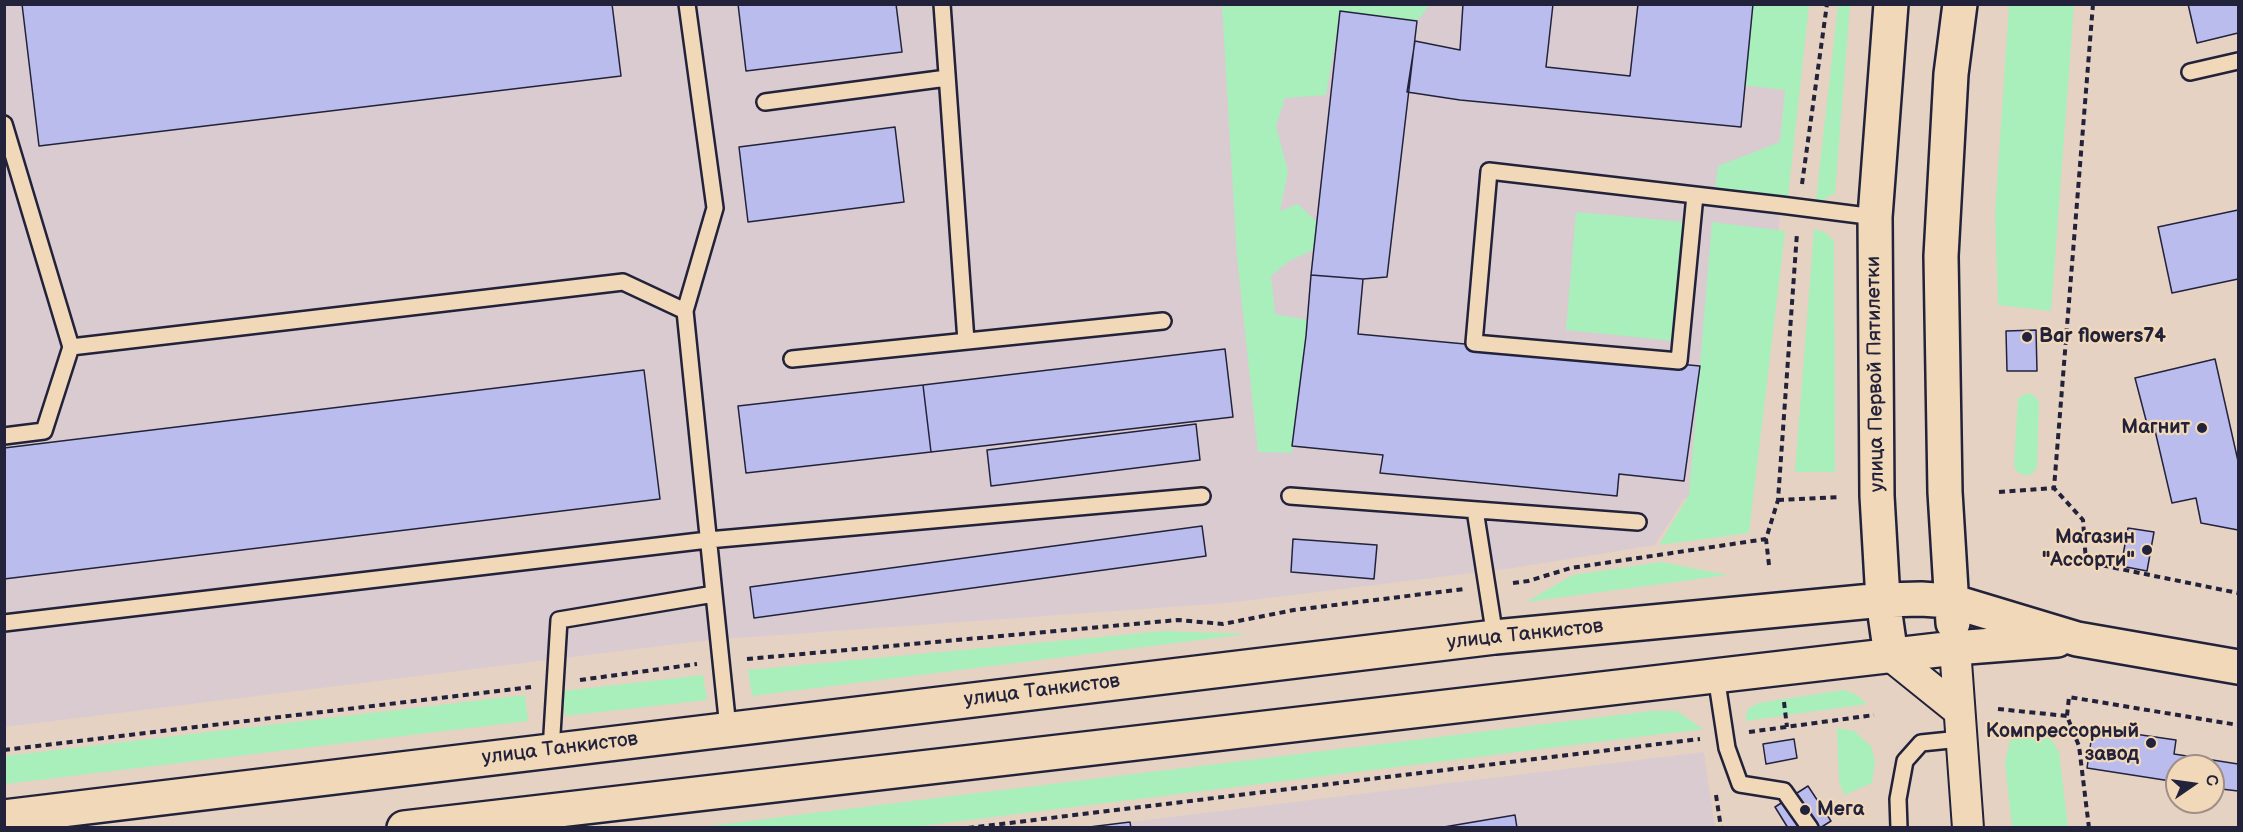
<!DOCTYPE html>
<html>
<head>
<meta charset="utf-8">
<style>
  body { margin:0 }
  #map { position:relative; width:2243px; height:832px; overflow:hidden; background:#e6d2c3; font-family:"Balsamiq Sans",sans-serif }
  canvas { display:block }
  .frame { position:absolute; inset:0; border:6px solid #22223b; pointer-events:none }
  .north { position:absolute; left:2165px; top:754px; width:60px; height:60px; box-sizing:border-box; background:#f1d8b9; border:2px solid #9e8f87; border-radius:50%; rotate:77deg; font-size:16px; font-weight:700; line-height:24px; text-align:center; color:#22223b }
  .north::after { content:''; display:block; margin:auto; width:21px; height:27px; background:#22223b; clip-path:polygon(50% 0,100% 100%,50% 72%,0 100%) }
</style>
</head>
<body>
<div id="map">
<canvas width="2243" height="832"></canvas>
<div class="frame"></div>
<div class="north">С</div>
</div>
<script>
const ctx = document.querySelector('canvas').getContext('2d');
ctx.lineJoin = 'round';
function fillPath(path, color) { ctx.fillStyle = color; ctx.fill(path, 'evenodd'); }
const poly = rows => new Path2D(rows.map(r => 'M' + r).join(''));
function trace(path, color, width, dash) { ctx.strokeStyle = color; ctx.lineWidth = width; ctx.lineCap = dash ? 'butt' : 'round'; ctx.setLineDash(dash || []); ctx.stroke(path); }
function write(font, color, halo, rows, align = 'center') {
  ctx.font = font + ' "Balsamiq Sans",sans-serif'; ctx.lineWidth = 4.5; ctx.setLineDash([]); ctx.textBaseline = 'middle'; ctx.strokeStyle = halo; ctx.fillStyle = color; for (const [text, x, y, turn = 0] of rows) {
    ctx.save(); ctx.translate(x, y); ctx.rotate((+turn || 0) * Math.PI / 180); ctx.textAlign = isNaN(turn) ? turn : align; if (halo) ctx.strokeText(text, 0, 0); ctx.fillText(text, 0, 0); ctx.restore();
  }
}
const built = poly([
  [4,5,1803,5,1749,503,1684,499,1655,545,1513,568,1228,603,710,640,5,727],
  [1704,752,1715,827,1081,828,1130,822]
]);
const green = poly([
  [1222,5,1430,5,1417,21,1340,12,1326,95,1285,98,1276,126,1288,171,1280,211,1298,204,1317,222,1313,250,1289,261,1271,276,1275,314,1308,320,1292,453,1258,452,1237,257],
  [1740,5,1809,5,1788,197,1715,188,1718,166,1780,142,1785,90,1731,84],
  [1838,5,1850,5,1835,193,1821,201,1816,200],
  [2009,5,2074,5,2051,311,1998,305,1995,213],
  [1576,212,1684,222,1674,341,1566,330],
  [1712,222,1785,231,1749,533,1659,545,1689,495],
  [1814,229,1825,232,1834,241,1835,472,1795,472],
  [2028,393,2035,396,2039,402,2037,466,2034,472,2027,476,2017,472,2014,465,2018,398],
  [1661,562,1728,575,1526,602,1573,575],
  [1164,631,1248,634,752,696,748,670],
  [703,675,707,700,565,716,563,691],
  [1844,690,1857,695,1867,704,1745,721,1748,709,1759,703],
  [525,695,528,721,5,784,5,756],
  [1652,711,1677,711,1703,729,913,827,699,827],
  [1837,728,1854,731,1871,746,1875,761,1872,783,1844,795,1839,781],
  [2025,730,2048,734,2059,752,2068,827,2012,827,2005,762,2010,741]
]);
const building = poly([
  [22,4,612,4,621,76,39,146,22,4],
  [738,4,896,4,902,52,746,71,738,4],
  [1463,4,1553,4,1546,67,1630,76,1638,4,1753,4,1741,127,1460,100,1407,92,1415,41,1460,50,1463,4],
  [2188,4,2238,4,2238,33,2197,43,2188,4],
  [1340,11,1417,21,1387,277,1363,279,1311,275,1340,11],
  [895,127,904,202,748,222,739,147,895,127],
  [2238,210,2238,279,2172,293,2158,227,2238,210],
  [1311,275,1363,279,1358,334,1700,366,1684,481,1619,474,1617,496,1380,473,1383,455,1292,446,1306,336,1311,275],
  [2036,330,2037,371,2007,371,2006,331,2036,330],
  [1225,349,1233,417,931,452,923,385,1225,349],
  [2215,359,2238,461,2238,530,2201,523,2196,498,2172,503,2153,422,2147,424,2135,378,2215,359],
  [644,370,660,499,4,579,4,448,644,370],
  [923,385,931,452,746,473,738,406,923,385],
  [1196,424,1200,460,991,486,987,450,1196,424],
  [1202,526,1206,556,754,618,750,587,1202,526],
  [2128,528,2154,532,2147,571,2121,566,2128,528],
  [1293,539,1377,545,1374,579,1291,572,1293,539],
  [2093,728,2176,740,2174,754,2238,764,2238,791,2213,788,2213,766,2177,766,2177,782,2087,768,2093,728],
  [1794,739,1797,758,1766,764,1763,744,1794,739],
  [1808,786,1831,821,1820,828,1788,828,1775,807,1808,786],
  [1515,815,1517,828,1438,828,1515,815],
  [1130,822,1131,828,1081,828,1130,822]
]);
const path = poly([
  [2093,4,2054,488,2083,520,2086,562,2238,593],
  [1802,184,1827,4],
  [1999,492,2054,488],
  [1778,500,1840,497],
  [1769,565,1766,539,1778,500,1797,233],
  [1513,583,1528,581,1571,568,1766,539],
  [747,659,1178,620,1223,624,1294,610,1464,589],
  [580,680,697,664],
  [1784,702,1787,727],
  [1998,709,2067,716],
  [1749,732,1874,715],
  [4,750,531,687],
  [1716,795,1721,828],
  [968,828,1700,739],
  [2089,828,2079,746,2067,716,2069,697,2238,725]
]);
const service = poly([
  [687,4,715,208,685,311,714,594],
  [942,4,966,341],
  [2190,72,2238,61],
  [765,102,947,78],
  [4,124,71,347,623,282,685,311],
  [1695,195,1679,361,1474,343,1489,171,1695,195,1781,205,1875,217],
  [792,359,1163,321],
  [4,436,44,431,71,347],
  [1290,496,1638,522],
  [1475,510,1495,637],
  [4,623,708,540,1202,496],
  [1716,676,1727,748,1740,784,1784,791,1810,828],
  [551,750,559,620,714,594,728,728],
  [1899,828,1898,799,1905,761,1921,743,1960,739]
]);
const minor = poly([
  [1955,648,1968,828],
  [1891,656,1958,710]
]);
const secondary = poly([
  [1953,623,1945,492,1941,256,1951,74,1960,4],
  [1891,656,1883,600,1877,496,1875,217,1891,4],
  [4,817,1495,637,1883,600,1921,599,1951,601,2077,639,2238,667],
  [404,828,1955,648,2057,640]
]);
const markers = [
  [2027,337,6,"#22223b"],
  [2202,428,6,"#22223b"],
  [2147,550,6,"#22223b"],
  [2151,743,6,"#22223b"],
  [1805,810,6,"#22223b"]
];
const poiNames = [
  ["Bar flowers74",2039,337,"left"],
  ["Магнит",2190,428],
  ["Магазин",2135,538],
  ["\"Ассорти\"",2135,561],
  ["Компрессорный",2139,732],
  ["завод",2139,755],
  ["Мега",1817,810,"left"]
];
const streetNames = [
  ["улица Первой Пятилетки",1876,374,-91],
  ["улица Танкистов",1525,635,-6],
  ["улица Танкистов",1042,691,-7],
  ["улица Танкистов",560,749,-7]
];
fillPath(built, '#d9cbd0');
fillPath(green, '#a8efbb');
fillPath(building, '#babced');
trace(building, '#22223b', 1.5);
trace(service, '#22223b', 20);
trace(minor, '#22223b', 34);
trace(secondary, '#22223b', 38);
trace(path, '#22223b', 4, [6, 4.5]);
trace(service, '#f1d8b9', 15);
trace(minor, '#f1d8b9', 30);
trace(secondary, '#f1d8b9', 33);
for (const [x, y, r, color] of markers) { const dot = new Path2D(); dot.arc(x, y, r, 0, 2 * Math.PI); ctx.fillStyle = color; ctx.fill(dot); trace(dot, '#f1d8b9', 2); }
write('bold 20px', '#22223b', '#f1d8b9', poiNames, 'right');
write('20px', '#22223b', '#f1d8b9', streetNames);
</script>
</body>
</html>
